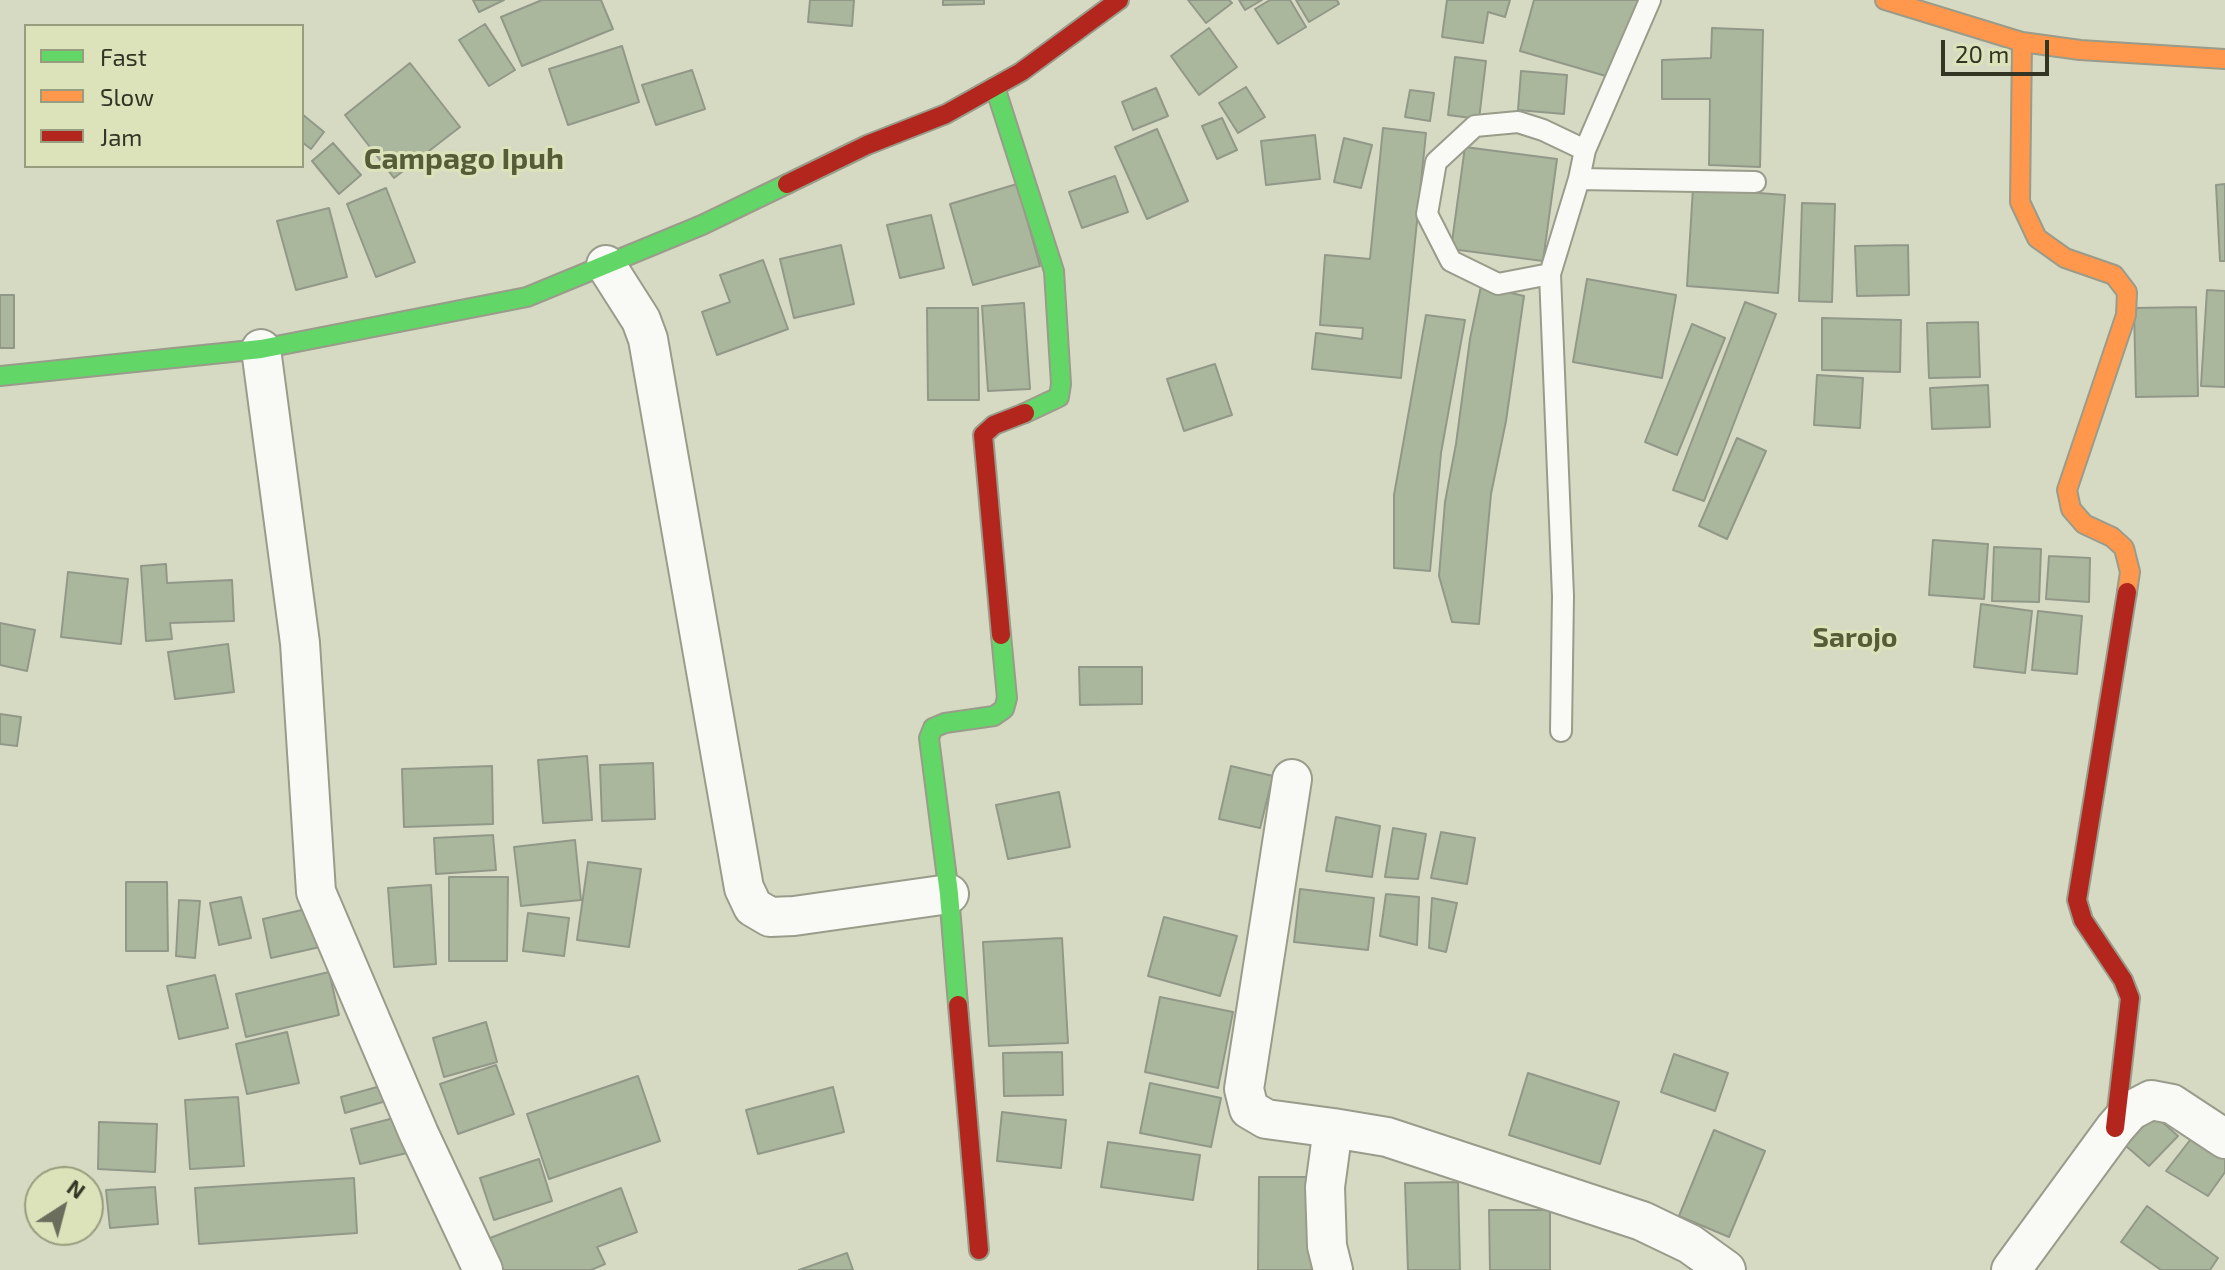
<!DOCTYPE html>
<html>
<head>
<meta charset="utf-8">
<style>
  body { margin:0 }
  #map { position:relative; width:2225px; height:1270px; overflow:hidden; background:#d6dac3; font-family:"Exo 2",sans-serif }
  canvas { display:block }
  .legend { position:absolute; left:24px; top:24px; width:280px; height:144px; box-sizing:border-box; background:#dce3ba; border:2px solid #989d7e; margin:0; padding:10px 14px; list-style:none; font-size:24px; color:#323424 }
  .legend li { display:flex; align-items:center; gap:16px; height:40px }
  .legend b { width:40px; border:2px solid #989d7e }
  .north { position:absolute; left:24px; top:1166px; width:80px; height:80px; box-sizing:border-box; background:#dce3ba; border:2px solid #989d7e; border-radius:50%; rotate:36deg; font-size:22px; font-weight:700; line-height:32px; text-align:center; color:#323424 }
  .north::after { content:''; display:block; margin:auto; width:28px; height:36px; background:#6b6e5c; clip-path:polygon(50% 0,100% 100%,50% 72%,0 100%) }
  .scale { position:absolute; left:1941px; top:40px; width:108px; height:36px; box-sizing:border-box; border:4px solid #323424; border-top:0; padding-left:10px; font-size:24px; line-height:28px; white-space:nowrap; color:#323424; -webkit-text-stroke:6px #dce3ba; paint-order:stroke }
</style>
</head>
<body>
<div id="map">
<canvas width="2225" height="1270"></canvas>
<ul class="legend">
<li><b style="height:10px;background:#63d668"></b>Fast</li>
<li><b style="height:10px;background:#ff974d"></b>Slow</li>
<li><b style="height:10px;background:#b3261e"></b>Jam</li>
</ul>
<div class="north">N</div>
<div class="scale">20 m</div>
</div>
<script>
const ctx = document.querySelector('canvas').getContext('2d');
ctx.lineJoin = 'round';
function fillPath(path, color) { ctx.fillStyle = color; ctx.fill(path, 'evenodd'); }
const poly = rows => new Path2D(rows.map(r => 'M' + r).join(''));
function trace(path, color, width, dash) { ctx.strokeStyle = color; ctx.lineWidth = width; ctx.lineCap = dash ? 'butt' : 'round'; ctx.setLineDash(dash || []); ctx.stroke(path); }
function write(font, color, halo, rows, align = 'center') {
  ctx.font = font + ' "Exo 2",sans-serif'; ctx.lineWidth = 6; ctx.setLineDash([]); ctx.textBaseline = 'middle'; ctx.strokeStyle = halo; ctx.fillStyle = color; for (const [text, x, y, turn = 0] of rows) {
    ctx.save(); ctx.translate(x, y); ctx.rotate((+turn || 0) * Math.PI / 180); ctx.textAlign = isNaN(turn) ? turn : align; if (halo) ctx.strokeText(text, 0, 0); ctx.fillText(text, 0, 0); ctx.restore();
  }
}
const building = poly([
  [473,0,504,0,479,12,473,0],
  [542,0,601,0,613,29,522,66,501,17,542,0],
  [810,0,854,0,852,26,808,22,810,0],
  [943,0,984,0,984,4,943,5,943,0],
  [1188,0,1229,0,1232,3,1206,23,1188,0],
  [1239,0,1262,0,1245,10,1239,0],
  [1270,0,1290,0,1306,27,1278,44,1255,9,1270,0],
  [1296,0,1337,0,1339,4,1309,22,1296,0],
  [1447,0,1510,0,1505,17,1488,12,1483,43,1442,37,1447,0],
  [1534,0,1638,0,1616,79,1520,51,1534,0],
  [485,24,515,70,489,86,459,40,485,24],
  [1209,28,1237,67,1199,95,1171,56,1209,28],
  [1712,28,1763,30,1760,167,1709,165,1710,99,1662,99,1662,60,1711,58,1712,28],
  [622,46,639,102,568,125,549,69,622,46],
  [1455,57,1486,61,1479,119,1448,115,1455,57],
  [410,63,460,127,394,178,345,115,410,63],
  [692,70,705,109,656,125,642,85,692,70],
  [1521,71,1567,75,1564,114,1518,110,1521,71],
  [1246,87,1265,117,1238,133,1219,103,1246,87],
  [1156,88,1168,116,1133,130,1122,102,1156,88],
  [1410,90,1434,93,1430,121,1405,117,1410,90],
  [302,114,324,132,311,149,302,142,302,114],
  [1222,118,1237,150,1217,159,1202,126,1222,118],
  [1383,128,1426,133,1401,378,1312,369,1316,333,1362,339,1363,328,1320,325,1325,255,1370,259,1383,128],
  [1157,129,1188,201,1147,219,1115,147,1157,129],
  [1315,135,1320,179,1266,185,1261,141,1315,135],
  [1344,138,1372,145,1361,188,1334,182,1344,138],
  [333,143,361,175,339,194,312,161,333,143],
  [1465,147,1557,159,1543,261,1451,249,1465,147],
  [1115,176,1128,212,1082,228,1069,192,1115,176],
  [1017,184,1040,266,973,285,950,204,1017,184],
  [2225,184,2225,261,2220,261,2216,185,2225,184],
  [386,188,415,262,376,277,347,204,386,188],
  [1693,188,1785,195,1778,293,1687,286,1693,188],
  [1802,203,1835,204,1832,302,1799,301,1802,203],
  [329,208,347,277,296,290,277,221,329,208],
  [931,215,944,268,900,278,887,225,931,215],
  [841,245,854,304,794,318,780,259,841,245],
  [1908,245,1909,295,1857,296,1855,246,1908,245],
  [763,260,788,329,717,355,702,312,730,302,720,275,763,260],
  [1587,279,1676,295,1662,378,1573,362,1587,279],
  [1481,286,1524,296,1506,421,1491,494,1479,624,1452,622,1439,576,1445,502,1456,444,1470,339,1481,286],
  [2207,290,2225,291,2225,387,2201,386,2207,290],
  [0,295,14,295,14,348,0,348,0,295],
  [1745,302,1776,314,1704,501,1673,490,1745,302],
  [1024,303,1030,389,988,391,982,306,1024,303],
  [2196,307,2198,396,2136,397,2134,308,2196,307],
  [927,308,978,308,979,400,928,400,927,308],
  [1426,315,1465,320,1441,453,1430,571,1394,568,1394,495,1426,315],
  [1822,318,1901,320,1900,372,1822,370,1822,318],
  [1978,322,1980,377,1929,378,1927,323,1978,322],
  [1692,324,1725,338,1677,455,1645,442,1692,324],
  [1215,364,1232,415,1184,431,1167,379,1215,364],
  [1817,375,1863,378,1860,428,1814,425,1817,375],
  [1988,385,1990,427,1932,429,1930,388,1988,385],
  [1737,438,1766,451,1727,539,1699,526,1737,438],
  [1933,540,1988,544,1984,599,1929,595,1933,540],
  [1994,547,2041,549,2039,602,1992,601,1994,547],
  [2049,556,2090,558,2089,602,2046,599,2049,556],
  [166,564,167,583,232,580,234,621,170,623,172,639,146,641,141,566,166,564],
  [68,572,128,579,121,644,61,637,68,572],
  [1981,604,2032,611,2025,673,1974,667,1981,604],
  [2038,611,2082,616,2077,674,2032,670,2038,611],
  [0,623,35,630,27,671,0,665,0,623],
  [228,644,234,692,175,699,168,652,228,644],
  [1079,667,1142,667,1142,704,1080,705,1079,667],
  [0,714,21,717,17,746,0,744,0,714],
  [587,756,592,820,543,823,538,760,587,756],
  [653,763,655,819,602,821,600,765,653,763],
  [492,766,493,824,404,827,402,769,492,766],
  [1231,766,1273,776,1260,828,1219,819,1231,766],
  [1059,792,1070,847,1008,859,996,805,1059,792],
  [1336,817,1380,826,1372,877,1326,871,1336,817],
  [1393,828,1426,834,1418,879,1385,877,1393,828],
  [1441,832,1475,838,1467,884,1431,878,1441,832],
  [493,835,496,870,436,874,434,838,493,835],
  [575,840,581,900,521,906,514,847,575,840],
  [588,862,641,869,629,947,577,940,588,862],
  [449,877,508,877,507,961,449,961,449,877],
  [126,882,167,882,168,951,126,951,126,882],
  [431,885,436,964,394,967,388,888,431,885],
  [1300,889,1374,898,1368,950,1294,942,1300,889],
  [1386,894,1419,897,1417,945,1380,936,1386,894],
  [241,897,251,938,219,945,210,903,241,897],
  [1432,898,1457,903,1446,952,1429,948,1432,898],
  [179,900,200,901,195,958,176,956,179,900],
  [319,906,329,945,271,958,263,919,319,906],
  [528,913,569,918,564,956,523,951,528,913],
  [1164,917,1237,936,1220,996,1148,976,1164,917],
  [1062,938,1068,1043,989,1046,983,942,1062,938],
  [329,972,339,1015,246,1037,236,994,329,972],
  [215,975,228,1028,179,1039,167,986,215,975],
  [1160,997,1233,1012,1218,1088,1145,1072,1160,997],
  [486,1022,497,1062,444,1077,433,1038,486,1022],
  [287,1032,299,1083,247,1094,236,1044,287,1032],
  [1062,1052,1063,1095,1004,1096,1003,1053,1062,1052],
  [1674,1054,1728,1073,1715,1111,1661,1092,1674,1054],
  [496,1065,514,1114,458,1134,440,1084,496,1065],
  [1528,1073,1619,1102,1600,1164,1509,1135,1528,1073],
  [638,1076,660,1141,549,1179,527,1114,638,1076],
  [1150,1083,1221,1098,1211,1147,1140,1133,1150,1083],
  [388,1084,393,1099,345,1113,341,1097,388,1084],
  [833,1087,844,1132,758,1154,746,1110,833,1087],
  [238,1097,244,1166,190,1169,185,1100,238,1097],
  [1002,1112,1066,1120,1061,1168,997,1161,1002,1112],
  [2152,1113,2178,1136,2149,1166,2126,1146,2152,1113],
  [398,1117,407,1153,360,1164,351,1129,398,1117],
  [99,1122,157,1124,155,1172,98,1169,99,1122],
  [1714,1130,1765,1151,1729,1237,1679,1216,1714,1130],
  [2194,1135,2225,1157,2225,1172,2208,1196,2166,1171,2194,1135],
  [1108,1142,1200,1155,1193,1200,1101,1187,1108,1142],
  [539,1159,552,1201,494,1220,480,1178,539,1159],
  [1259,1177,1319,1177,1318,1270,1258,1270,1259,1177],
  [354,1178,357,1233,199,1244,195,1188,354,1178],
  [1458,1182,1460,1270,1408,1270,1405,1183,1458,1182],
  [155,1187,158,1224,110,1228,106,1190,155,1187],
  [621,1188,637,1232,597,1247,605,1264,591,1270,503,1270,490,1238,621,1188],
  [2147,1206,2218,1258,2210,1270,2161,1270,2121,1242,2147,1206],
  [1489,1210,1550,1210,1550,1270,1490,1270,1489,1210],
  [847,1253,853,1270,799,1270,847,1253]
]);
const lane = poly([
  [1650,0,1585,150,1579,179,1755,182],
  [1550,274,1498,284,1451,261,1427,214,1436,162,1475,126,1518,122,1543,130,1585,150],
  [1561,731,1563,596,1550,274,1579,179]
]);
const street = poly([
  [606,265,641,320,648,339,744,888,753,907,770,917,794,916,949,894],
  [261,349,300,643,316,892,419,1134,483,1270],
  [1292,779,1244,1089,1249,1109,1266,1119,1333,1128],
  [1333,1270,1327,1246,1325,1187,1333,1128,1387,1137,1642,1221,1690,1244,1726,1270],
  [2011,1270,2115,1128,2130,1111,2151,1100,2172,1104,2225,1139]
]);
const fast = poly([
  [995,87,1054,271,1061,384,1059,397,1025,413],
  [0,376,261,349,527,297,702,225,787,184],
  [958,1005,949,894,929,738,933,728,945,723,994,716,1004,709,1007,698,1001,635]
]);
const slow = poly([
  [1885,0,2022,42,2080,50,2225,59],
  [2022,42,2020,202,2037,238,2065,258,2114,275,2127,292,2126,315,2067,490,2071,509,2084,524,2112,537,2124,548,2130,572,2127,592]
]);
const jam = poly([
  [787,184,867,145,946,114,1021,72,1119,0],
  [1001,635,983,435,994,425,1025,413],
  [958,1005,979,1250],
  [2115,1128,2130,998,2123,980,2083,920,2077,900,2127,592]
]);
const neighbourhoodNames = [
  ["Sarojo",1855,638]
];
const quarterNames = [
  ["Campago Ipuh",464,159]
];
fillPath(building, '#abb79c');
trace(building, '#929888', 2);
trace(lane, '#999c8a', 24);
trace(street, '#999c8a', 42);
trace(fast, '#999c8a', 22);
trace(slow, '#999c8a', 22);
trace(jam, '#999c8a', 22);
trace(lane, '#f9f9f6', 20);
trace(street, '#f9f9f6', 38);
trace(fast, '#63d668', 18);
trace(slow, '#ff974d', 18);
trace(jam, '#b3261e', 18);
write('bold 28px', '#565c38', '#dce3ba', neighbourhoodNames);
write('bold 30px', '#565c38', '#dce3ba', quarterNames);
</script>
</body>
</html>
